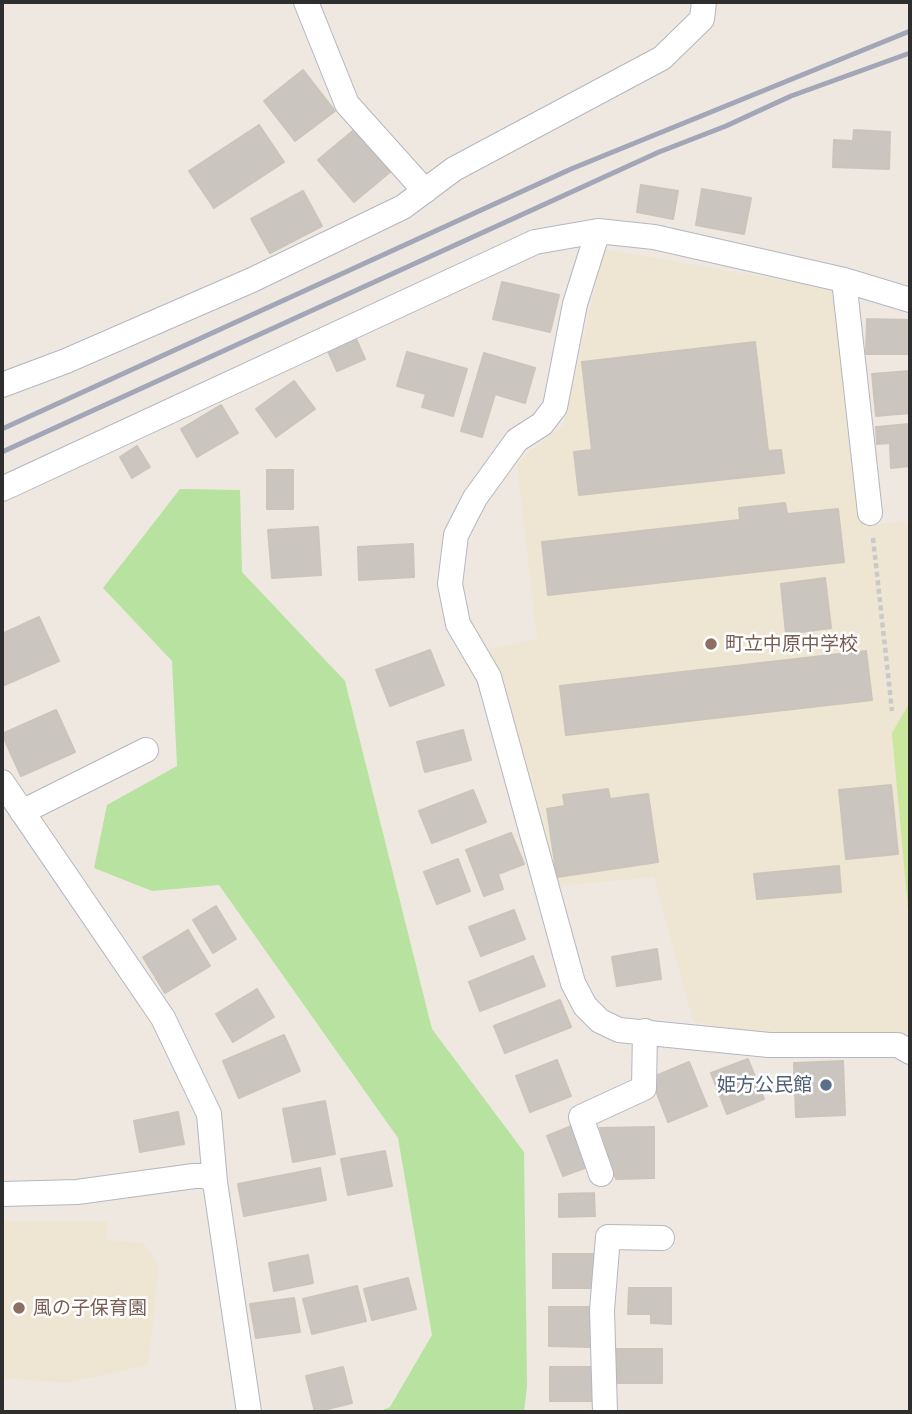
<!DOCTYPE html>
<html>
<head>
<meta charset="utf-8">
<style>
  body { margin:0 }
  #map { position:relative; width:912px; height:1414px; overflow:hidden; background:#eee8e1; font-family:Quicksand,sans-serif }
  canvas { display:block }
  .frame { position:absolute; inset:0; border:4px solid #2e2e2e; pointer-events:none }
</style>
</head>
<body>
<div id="map">
<canvas width="912" height="1414"></canvas>
<div class="frame"></div>
</div>
<script>
const ctx = document.querySelector('canvas').getContext('2d');
ctx.lineJoin = 'round';
function fillPath(path, color) { ctx.fillStyle = color; ctx.fill(path, 'evenodd'); }
const poly = rows => new Path2D(rows.map(r => 'M' + r).join(''));
function trace(path, color, width, dash) { ctx.strokeStyle = color; ctx.lineWidth = width; ctx.lineCap = dash ? 'butt' : 'round'; ctx.setLineDash(dash || []); ctx.stroke(path); }
function write(font, color, halo, rows, align = 'center') {
  ctx.font = font + ' Quicksand,"Noto Sans JP",sans-serif'; ctx.lineWidth = 5; ctx.setLineDash([]); ctx.textBaseline = 'middle'; ctx.strokeStyle = halo; ctx.fillStyle = color; for (const [text, x, y, turn = 0] of rows) {
    ctx.save(); ctx.translate(x, y); ctx.rotate((+turn || 0) * Math.PI / 180); ctx.textAlign = isNaN(turn) ? turn : align; if (halo) ctx.strokeText(text, 0, 0); ctx.fillText(text, 0, 0); ctx.restore();
  }
}
const education = poly([
  [604,249,833,289,863,525,910,521,910,1033,767,1037,693,1021,654,877,555,886,487,650,537,639,517,462,563,425],
  [2,1221,107,1222,106,1240,143,1243,159,1266,148,1365,66,1383,2,1378]
]);
const green = poly([
  [180,489,240,490,242,572,345,681,432,1029,524,1152,527,1386,524,1412,378,1412,390,1407,432,1335,398,1138,219,885,152,891,94,868,107,805,177,766,172,661,103,588]
]);
const pitch = poly([
  [910,702,910,931,892,733]
]);
const building = poly([
  [303,70,335,111,295,141,264,101,303,70],
  [259,125,284,162,214,208,189,171,259,125],
  [354,130,390,172,354,202,318,160,354,130],
  [854,130,890,132,889,169,833,167,834,140,853,141,854,130],
  [641,185,678,191,673,219,637,212,641,185],
  [702,189,751,198,744,234,696,225,702,189],
  [303,191,322,226,270,253,251,219,303,191],
  [502,282,559,295,550,332,493,319,502,282],
  [867,319,910,320,910,354,866,354,867,319],
  [356,339,365,359,337,371,328,351,356,339],
  [755,342,768,451,781,450,784,473,579,495,574,452,592,450,582,362,755,342],
  [407,352,467,369,453,416,422,407,426,394,397,386,407,352],
  [484,353,535,368,525,403,495,394,482,437,461,431,484,353],
  [910,371,910,413,876,416,872,374,910,371],
  [294,381,315,409,276,437,256,409,294,381],
  [221,405,238,433,197,457,181,429,221,405],
  [910,424,910,466,891,468,890,443,877,444,876,427,910,424],
  [137,446,150,467,132,478,120,457,137,446],
  [267,470,293,470,293,509,267,509,267,470],
  [785,503,787,514,838,509,844,562,548,595,542,542,740,520,739,508,785,503],
  [318,527,321,575,272,578,268,530,318,527],
  [413,544,414,577,359,580,358,547,413,544],
  [825,578,831,628,786,634,781,584,825,578],
  [39,617,59,661,2,686,2,634,39,617],
  [430,650,444,685,390,706,376,670,430,650],
  [866,651,872,700,566,735,560,686,866,651],
  [56,710,75,752,21,776,2,734,56,710],
  [463,730,471,760,425,772,417,742,463,730],
  [891,785,898,854,846,859,839,790,891,785],
  [608,789,610,799,648,794,658,862,557,877,547,809,565,806,563,795,608,789],
  [473,790,486,822,432,843,419,811,473,790],
  [511,833,524,864,498,874,503,889,484,896,466,850,511,833],
  [458,859,470,891,437,904,424,872,458,859],
  [839,866,841,892,757,899,754,874,839,866],
  [216,906,236,939,213,953,193,920,216,906],
  [514,910,525,939,481,956,469,927,514,910],
  [188,930,210,966,165,993,143,957,188,930],
  [657,949,661,979,617,986,612,957,657,949],
  [533,956,545,986,480,1011,469,982,533,956],
  [257,989,274,1017,233,1042,216,1014,257,989],
  [560,1000,571,1027,505,1053,494,1026,560,1000],
  [284,1035,300,1071,239,1098,223,1061,284,1035],
  [748,1059,764,1099,727,1114,711,1073,748,1059],
  [557,1060,571,1096,530,1112,516,1076,557,1060],
  [843,1061,845,1115,796,1117,794,1063,843,1061],
  [689,1062,707,1106,668,1122,651,1078,689,1062],
  [325,1101,335,1154,293,1162,283,1109,325,1101],
  [178,1112,184,1144,140,1152,134,1121,178,1112],
  [574,1125,590,1166,563,1176,547,1136,574,1125],
  [654,1127,654,1178,616,1179,600,1128,654,1127],
  [385,1151,392,1186,348,1195,341,1159,385,1151],
  [320,1168,326,1200,244,1216,238,1184,320,1168],
  [594,1193,595,1216,559,1217,559,1194,594,1193],
  [553,1254,596,1254,596,1288,553,1288,553,1254],
  [308,1255,313,1283,274,1291,269,1263,308,1255],
  [408,1278,416,1309,372,1320,364,1289,408,1278],
  [357,1286,366,1321,312,1334,303,1299,357,1286],
  [629,1288,671,1288,671,1324,651,1323,651,1314,628,1314,629,1288],
  [294,1298,300,1332,256,1338,250,1304,294,1298],
  [549,1307,591,1307,591,1347,549,1346,549,1307],
  [615,1349,662,1349,662,1383,615,1383,615,1349],
  [343,1367,352,1403,315,1412,306,1376,343,1367],
  [550,1367,593,1367,592,1401,550,1401,550,1367]
]);
const path = poly([
  [873,538,892,711]
]);
const street = poly([
  [306,2,347,104,425,191],
  [598,231,575,304,555,407,542,424,517,440,475,498,456,535,450,584,458,624,489,677,573,983,585,1006,600,1021,619,1030,769,1045,898,1045,910,1052],
  [844,280,870,513],
  [2,385,66,361,252,280,403,207,454,169,662,58,702,19,704,2],
  [2,489,535,242,598,231,654,237,844,280,910,300],
  [2,782,163,1018,209,1114,215,1182,249,1412],
  [22,812,146,750],
  [601,1174,581,1117,644,1088,645,1031],
  [2,1194,77,1192,194,1176,206,1176,215,1182],
  [605,1412,602,1310,608,1237,662,1238]
]);
const rail = poly([
  [2,429,571,169,910,31],
  [2,452,659,152,726,126,791,96,910,53]
]);
const markers = [
  [711,644,7,"#8d6e63"],
  [826,1085,7,"#5c6f8a"],
  [19,1308,7,"#8d6e63"]
];
const educationNames = [
  ["町立中原中学校",725,644],
  ["風の子保育園",33,1308]
];
const serviceNames = [
  ["姫方公民館",812,1085]
];
fillPath(education, '#eee5d2');
fillPath(green, '#b7e2a0');
fillPath(pitch, '#c9e89d');
fillPath(building, '#cac6bf');
trace(building, '#cac4ba', 2);
trace(street, '#b4b7c0', 26);
trace(path, '#c9c9c9', 4.5, [5, 3.5]);
trace(street, '#fff', 24);
trace(rail, '#a3a6b7', 5);
for (const [x, y, r, color] of markers) { const dot = new Path2D(); dot.arc(x, y, r, 0, 2 * Math.PI); ctx.fillStyle = color; ctx.fill(dot); trace(dot, '#fff', 2.5); }
write('19px', '#785e54', '#fff', educationNames, 'left');
write('19px', '#4e5e75', '#fff', serviceNames, 'right');
</script>
</body>
</html>
